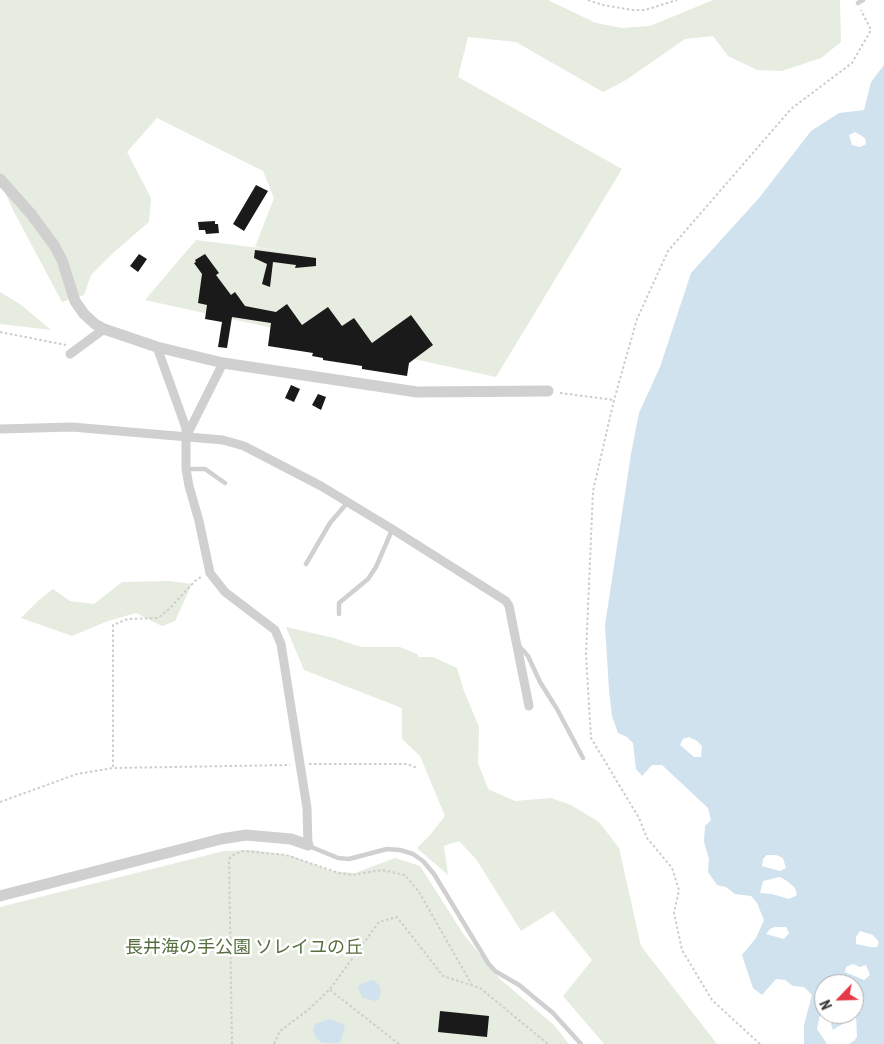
<!DOCTYPE html>
<html>
<head>
<meta charset="utf-8">
<style>
  body { margin:0 }
  #map { position:relative; width:884px; height:1044px; overflow:hidden; background:#fff; font-family:"Roboto Condensed",sans-serif }
  canvas { display:block }
  .north { position:absolute; left:814px; top:974px; width:50px; height:50px; box-sizing:border-box; background:#fff; border:1px solid #adadad; border-radius:50%; rotate:246deg; font-size:14px; font-weight:700; line-height:20px; text-align:center; color:#333 }
  .north::after { content:''; display:block; margin:auto; width:18px; height:22px; background:#e63946; clip-path:polygon(50% 0,100% 100%,50% 72%,0 100%) }
</style>
</head>
<body>
<div id="map">
<canvas width="884" height="1044"></canvas>
<div class="north">N</div>
</div>
<script>
const ctx = document.querySelector('canvas').getContext('2d');
ctx.lineJoin = 'round';
function fillPath(path, color) { ctx.fillStyle = color; ctx.fill(path, 'evenodd'); }
const poly = rows => new Path2D(rows.map(r => 'M' + r).join(''));
function trace(path, color, width, dash) { ctx.strokeStyle = color; ctx.lineWidth = width; ctx.lineCap = dash ? 'butt' : 'round'; ctx.setLineDash(dash || []); ctx.stroke(path); }
function write(font, color, halo, rows, align = 'center') {
  ctx.font = font + ' "Roboto Condensed","Noto Sans JP",sans-serif'; ctx.lineWidth = 5; ctx.setLineDash([]); ctx.textBaseline = 'middle'; ctx.strokeStyle = halo; ctx.fillStyle = color; for (const [text, x, y, turn = 0] of rows) {
    ctx.save(); ctx.translate(x, y); ctx.rotate((+turn || 0) * Math.PI / 180); ctx.textAlign = isNaN(turn) ? turn : align; if (halo) ctx.strokeText(text, 0, 0); ctx.fillText(text, 0, 0); ctx.restore();
  }
}
const green = poly([
  [0,0,548,0,596,23,622,28,650,26,713,0,840,0,841,42,821,58,782,71,757,70,728,56,713,36,685,39,626,80,603,92,516,42,468,37,458,77,622,169,496,377,145,300,196,240,298,253,255,247,274,198,263,171,157,118,127,152,151,198,149,222,114,252,91,275,84,295,62,302,14,212,0,182],
  [0,292,20,304,51,330,0,324],
  [170,581,192,584,175,621,162,626,136,613,108,621,72,636,21,618,38,601,53,589,70,601,94,604,122,582],
  [286,627,334,638,361,647,400,647,417,654,419,657,433,657,457,668,464,691,479,727,478,763,488,789,515,801,551,798,571,805,599,822,619,848,641,946,717,1044,604,1044,563,996,592,960,553,911,521,931,476,859,459,841,444,846,448,875,417,848,430,835,445,816,420,756,402,739,402,708,304,670],
  [253,850,293,856,330,871,355,873,395,858,420,866,464,935,500,979,554,1025,569,1044,0,1044,0,907,224,851]
]);
const water = poly([
  [884,65,884,1044,849,1044,854,1041,857,1037,856,1015,833,1030,831,1024,835,1014,854,1014,854,984,824,984,824,1014,827,1014,820,1015,817,1029,827,1044,804,1044,804,1025,812,995,804,987,793,986,785,980,776,979,762,995,753,988,742,955,756,938,764,920,757,903,751,896,735,894,726,887,717,885,708,872,709,859,704,842,705,826,711,820,708,808,662,765,652,765,642,776,636,769,633,743,627,737,618,733,612,716,609,690,605,625,631,454,639,413,660,367,691,273,759,198,811,131,839,113,864,110,871,82],
  [855,132,865,138,866,144,860,147,852,145,849,135],
  [689,737,697,741,702,746,701,757,694,757,680,745,683,739],
  [767,855,776,855,783,858,786,868,780,871,762,866,763,859],
  [780,877,787,881,795,888,797,895,789,899,772,894,760,893,763,881],
  [775,927,786,927,789,933,784,939,766,934,770,929],
  [860,931,873,935,879,942,877,947,870,947,856,944,856,937],
  [853,964,860,967,866,965,870,975,864,980,845,972,846,967],
  [374,980,379,985,381,992,379,999,374,1001,362,997,358,987,360,984],
  [329,1019,345,1025,342,1037,339,1043,323,1043,318,1040,315,1035,313,1030,315,1024]
]);
const building = poly([
  [256,185,268,191,244,231,233,224],
  [215,221,215,224,218,224,219,233,206,234,205,230,199,230,198,222],
  [255,250,316,258,316,266,295,268,296,265,273,262,270,287,262,284,267,264,254,258],
  [139,254,147,259,138,272,130,266],
  [205,254,219,273,216,275,231,295,235,292,245,306,276,312,287,304,302,325,328,307,342,326,354,318,372,343,411,315,433,345,409,363,407,376,362,369,362,366,323,360,323,358,312,356,313,353,268,346,271,323,232,317,227,348,218,347,222,322,205,319,207,305,198,303,202,274,194,263,196,262,195,260],
  [291,385,300,389,294,402,285,398],
  [318,394,326,397,321,410,312,405],
  [440,1011,489,1016,487,1037,438,1032]
]);
const path = poly([
  [588,0,603,5,632,10,645,10,677,0],
  [0,332,66,345],
  [560,393,614,400],
  [309,764,407,764,417,768],
  [113,767,113,625,128,619,158,618,168,610,195,581,201,577],
  [0,802,77,774,113,768,290,765],
  [330,990,399,1044],
  [232,1044,229,859,233,855,243,851,286,855,339,873,352,875,382,870,405,875,419,892,472,985],
  [274,1044,280,1031,308,1010,330,989,379,922,397,917,443,976,480,988,548,1044],
  [760,1044,712,1000,682,950,674,913,679,890,672,868,647,838,639,818,591,738,586,654,593,491,614,400,637,319,668,251,791,109,852,63,871,30,861,10]
]);
const service = poly([
  [858,3,863,0],
  [186,469,205,469,225,483],
  [306,564,330,523,348,502],
  [339,614,339,603,368,579,376,567,392,530],
  [520,647,528,656,540,682,557,709,583,758],
  [309,846,338,858,349,859,387,849,400,850,413,854,423,861,434,874,488,963,495,971,519,985,553,1013,581,1044]
]);
const minor = poly([
  [157,347,186,428,186,469,189,486,199,521,210,573,225,592,275,630,281,644,307,808,308,845],
  [70,354,104,329],
  [0,429,72,427,223,440,244,446,321,486,392,529,506,601,509,606,529,706],
  [187,435,223,363]
]);
const tertiary = poly([
  [0,179,31,214,54,245,62,260,75,301,84,314,95,324,104,329,157,347,223,363,417,392,548,391],
  [0,896,221,839,246,835,291,839,308,845]
]);
const parkNames = [
  ["長井海の手公園 ソレイユの丘",244,948]
];
fillPath(green, '#e6ecdf');
fillPath(water, '#cfe2ee');
fillPath(building, '#1a1a1a');
trace(path, '#cdcdcd', 2, [2.5, 2.5]);
trace(service, '#d0d0d0', 4.5);
trace(minor, '#d0d0d0', 9);
trace(tertiary, '#d0d0d0', 11);
write('18px', '#56703f', '#fff', parkNames);
</script>
</body>
</html>
